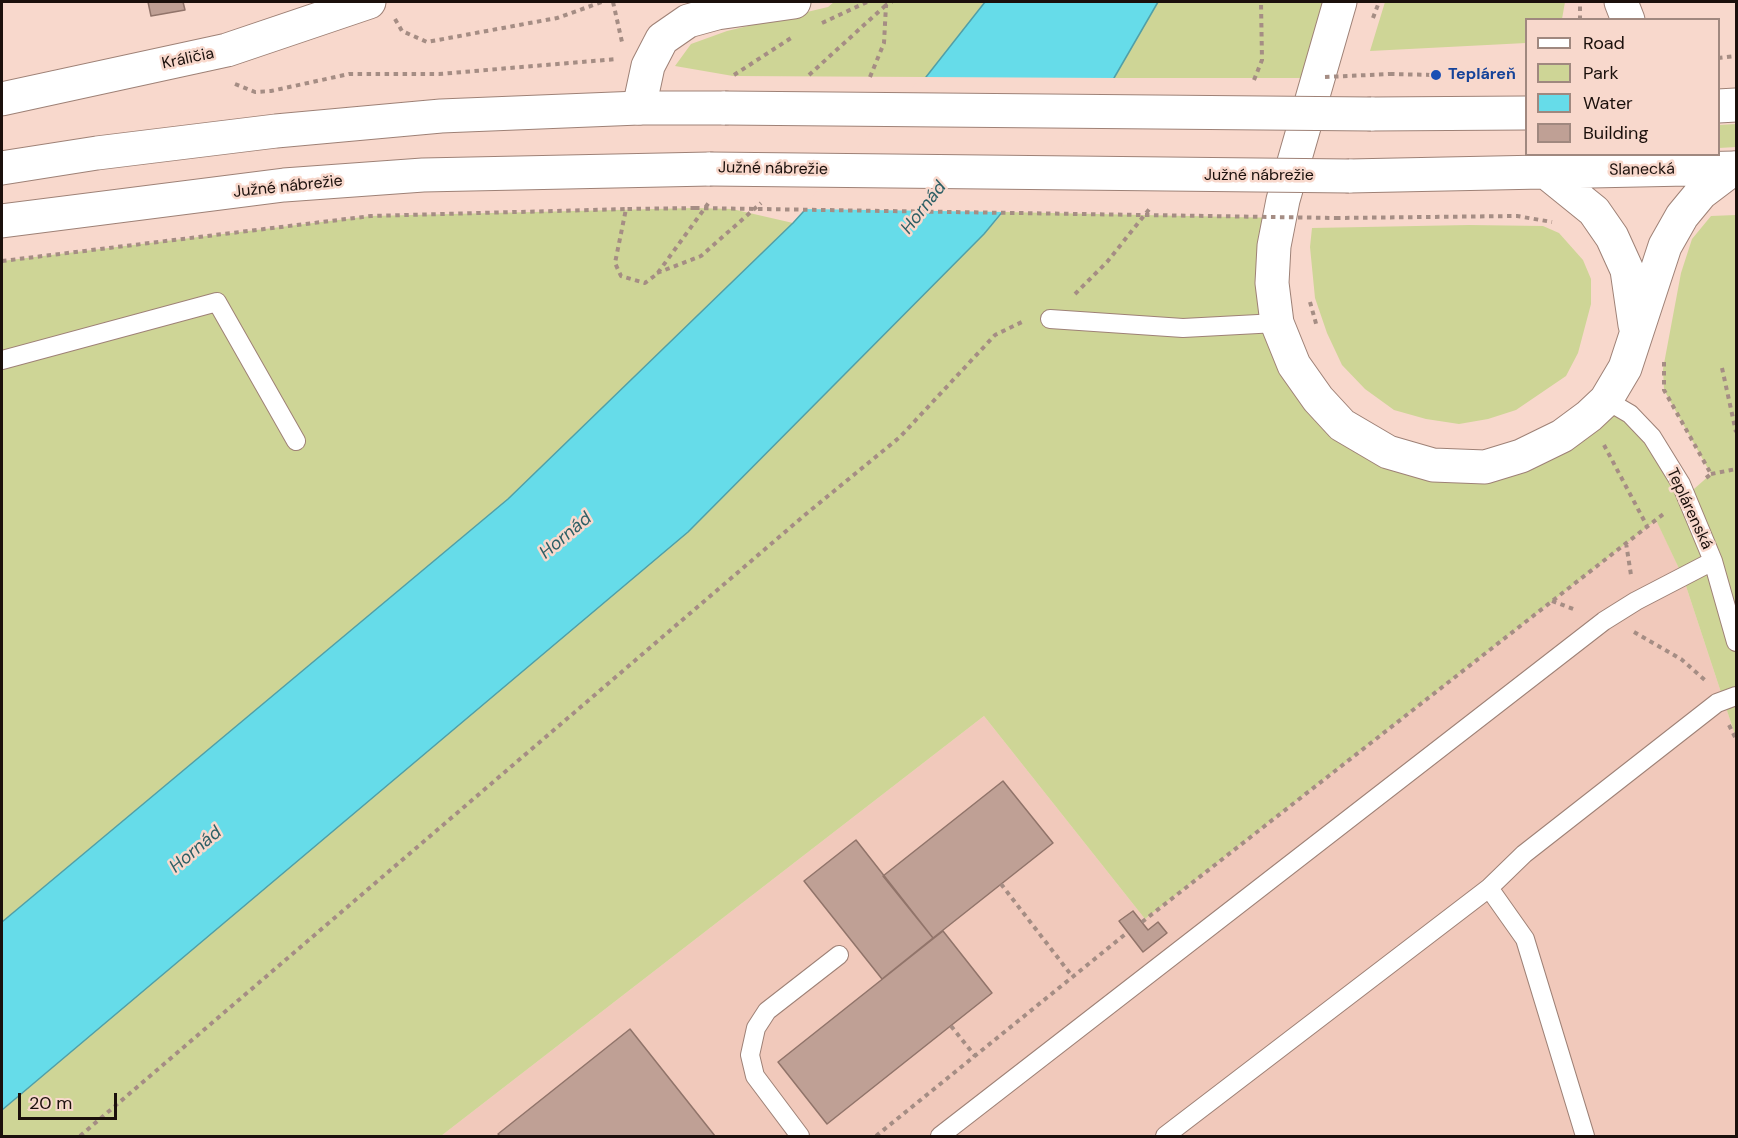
<!DOCTYPE html>
<html>
<head>
<meta charset="utf-8">
<style>
  body { margin:0 }
  #map { position:relative; width:1738px; height:1138px; overflow:hidden; background:#f8d8cc; font-family:"DM Sans",sans-serif }
  canvas { display:block }
  .frame { position:absolute; inset:0; border:3px solid #1b100c; pointer-events:none }
  .legend { position:absolute; left:1525px; top:18px; width:195px; height:138px; box-sizing:border-box; background:#f8d8cc; border:2px solid #a0887f; margin:0; padding:8px 10px; list-style:none; font-size:18px; color:#1b100c }
  .legend li { display:flex; align-items:center; gap:12px; height:30px }
  .legend b { width:30px; border:2px solid #a0887f }
  .scale { position:absolute; left:18px; top:1093px; width:99px; height:27px; box-sizing:border-box; border:3px solid #1b100c; border-top:0; padding-left:8px; font-size:18px; line-height:21px; white-space:nowrap; color:#1b100c; -webkit-text-stroke:4px #f8d8cc; paint-order:stroke }
</style>
</head>
<body>
<div id="map">
<canvas width="1738" height="1138"></canvas>
<div class="frame"></div>
<ul class="legend">
<li><b style="height:8px;background:#fff"></b>Road</li>
<li><b style="height:16px;background:#ced596"></b>Park</li>
<li><b style="height:16px;background:#66dce9"></b>Water</li>
<li><b style="height:16px;background:#bfa095"></b>Building</li>
</ul>
<div class="scale">20 m</div>
</div>
<script>
const ctx = document.querySelector('canvas').getContext('2d');
ctx.lineJoin = 'round';
function fillPath(path, color) { ctx.fillStyle = color; ctx.fill(path, 'evenodd'); }
const poly = rows => new Path2D(rows.map(r => 'M' + r).join(''));
function trace(path, color, width, dash) { ctx.strokeStyle = color; ctx.lineWidth = width; ctx.lineCap = dash ? 'butt' : 'round'; ctx.setLineDash(dash || []); ctx.stroke(path); }
function write(font, color, halo, rows, align = 'center') {
  ctx.font = font + ' "DM Sans",sans-serif'; ctx.lineWidth = 5; ctx.setLineDash([]); ctx.textBaseline = 'middle'; ctx.strokeStyle = halo; ctx.fillStyle = color; for (const [text, x, y, turn = 0] of rows) {
    ctx.save(); ctx.translate(x, y); ctx.rotate((+turn || 0) * Math.PI / 180); ctx.textAlign = isNaN(turn) ? turn : align; if (halo) ctx.strokeText(text, 0, 0); ctx.fillText(text, 0, 0); ctx.restore();
  }
}
const built = poly([
  [1656,519,1683,577,1736,738,1736,1136,441,1136,984,716,1145,919]
]);
const green = poly([
  [834,2,985,2,926,77,733,76,675,66,691,44,727,31,828,7],
  [1158,2,1340,2,1315,78,1114,78],
  [1385,2,1565,2,1562,19,1526,20,1526,43,1370,51],
  [1736,124,1736,147,1719,148,1719,125],
  [695,208,732,209,793,223,508,499,2,922,2,261,371,216],
  [1004,212,1281,218,1277,323,1342,425,1485,467,1589,416,1630,414,1686,496,1711,474,1664,390,1663,369,1681,273,1692,239,1711,216,1736,215,1736,738,1683,577,1656,520,1145,919,984,716,441,1136,2,1136,2,1110,299,858,984,234],
  [1469,225,1543,226,1559,233,1583,260,1591,279,1591,304,1578,353,1566,376,1516,410,1488,419,1459,424,1426,419,1394,410,1365,389,1342,365,1327,333,1315,298,1310,247,1312,228]
]);
const water = poly([
  [985,2,1158,2,1114,78,984,234,688,532,2,1110,2,922,508,499,793,223,926,77,985,2]
]);
const pier = poly([
  [922,77,1118,78,1006,212,801,209]
]);
const building = poly([
  [148,2,183,2,185,10,151,16,148,2],
  [1003,781,1053,843,933,938,883,876,1003,781],
  [856,840,933,938,882,979,804,881,856,840],
  [1133,911,1148,930,1158,922,1167,933,1143,952,1119,921,1133,911],
  [943,931,992,993,827,1124,778,1062,943,931],
  [630,1029,715,1136,500,1136,498,1134,630,1029]
]);
const path = poly([
  [613,2,622,42],
  [1373,18,1379,2],
  [395,19,402,31,427,42,557,18,602,2],
  [1580,20,1580,2],
  [822,23,867,2],
  [1718,58,1736,56],
  [1390,74,1436,75],
  [734,75,791,38],
  [809,75,886,5,885,2],
  [870,77,884,43,886,5,892,2],
  [1254,80,1262,60,1261,2],
  [235,84,255,92,271,91,349,74,439,74,617,59],
  [695,208,626,209,615,263,621,276,645,283,657,274,710,201],
  [1336,218,1517,216,1552,222],
  [2,261,371,216,626,209],
  [657,273,701,256,761,203],
  [1075,294,1107,262,1151,207],
  [1310,302,1317,327],
  [1664,362,1664,390,1711,474,1706,478],
  [1722,368,1736,432],
  [1604,445,1647,526],
  [1711,474,1736,469],
  [1626,543,1631,575],
  [1552,601,1576,610],
  [1634,632,1681,659,1706,681],
  [1729,725,1736,739],
  [1001,884,1072,976],
  [1142,922,1666,512],
  [951,1026,975,1056],
  [80,1136,806,514,900,437,995,335,1024,321],
  [876,1136,1128,932]
]);
const lane = poly([
  [1050,319,1183,328,1277,323],
  [2,360,217,302,296,441],
  [1606,400,1630,414,1652,437,1681,484,1713,561,1736,642],
  [1489,888,1525,939,1585,1136],
  [800,1136,755,1076,750,1055,756,1028,767,1011,839,955],
  [940,1136,1604,621,1636,601,1713,561],
  [1165,1136,1489,888,1524,854,1717,703,1736,696]
]);
const street = poly([
  [2,99,227,50,369,2],
  [639,108,648,66,662,39,688,21,717,13,794,2]
]);
const highway = poly([
  [1340,2,1283,200,1274,246,1272,283,1277,323,1294,365,1318,399,1342,425,1388,452,1433,465,1485,467,1521,456,1562,436,1589,416,1606,400,1625,368,1665,246,1682,216,1701,193,1734,168],
  [1621,2,1628,20],
  [1718,106,1736,105],
  [1371,114,1526,113],
  [2,168,97,153,276,131,441,116,639,108,725,108],
  [1547,173,1594,211,1612,237,1627,270,1635,325],
  [1349,176,1736,168],
  [2,221,284,185,423,175,710,169]
]);
const pathBridge = poly([
  [1325,77,1390,74],
  [695,208,1336,218]
]);
const highwayBridge = poly([
  [725,108,1371,114],
  [710,169,1349,176]
]);
const markers = [
  [1436,75,6,"#1a4fb4"]
];
const streetNames = [
  ["Králičia",188,59,-12],
  ["Južné nábrežie",773,169,1],
  ["Slanecká",1642,170,-1],
  ["Južné nábrežie",1259,176],
  ["Južné nábrežie",288,187,-6],
  ["Teplárenská",1689,509,65]
];
const transitNames = [
  ["Tepláreň",1448,75]
];
const waterNames = [
  ["Hornád",924,208,-52],
  ["Hornád",566,536,-40],
  ["Hornád",196,850,-40]
];
fillPath(built, '#f1c9bb');
fillPath(green, '#ced596');
fillPath(water, '#66dce9');
trace(water, '#509fa7', 1.5);
fillPath(pier, '#f8d8cc');
fillPath(building, '#bfa095');
trace(building, '#91746a', 1.5);
trace(lane, '#9e8176', 20);
trace(street, '#9e8176', 35);
trace(highway, '#9e8176', 35);
trace(path, '#a58d84', 4, [4.5, 4.5]);
trace(lane, '#fff', 18);
trace(street, '#fff', 33);
trace(highway, '#fff', 33);
trace(highwayBridge, '#9e8176', 35, []);
trace(pathBridge, '#a58d84', 4, [4.5, 4.5]);
trace(highwayBridge, '#fff', 33);
for (const [x, y, r, color] of markers) { const dot = new Path2D(); dot.arc(x, y, r, 0, 2 * Math.PI); ctx.fillStyle = color; ctx.fill(dot); trace(dot, '#f8d8cc', 2); }
write('16px', '#1b100c', '#f8d8cc', streetNames);
write('bold 16px', '#164399', '#f8d8cc', transitNames, 'left');
write('italic 18px', '#2d5f65', '#f8d8cc', waterNames);
</script>
</body>
</html>
